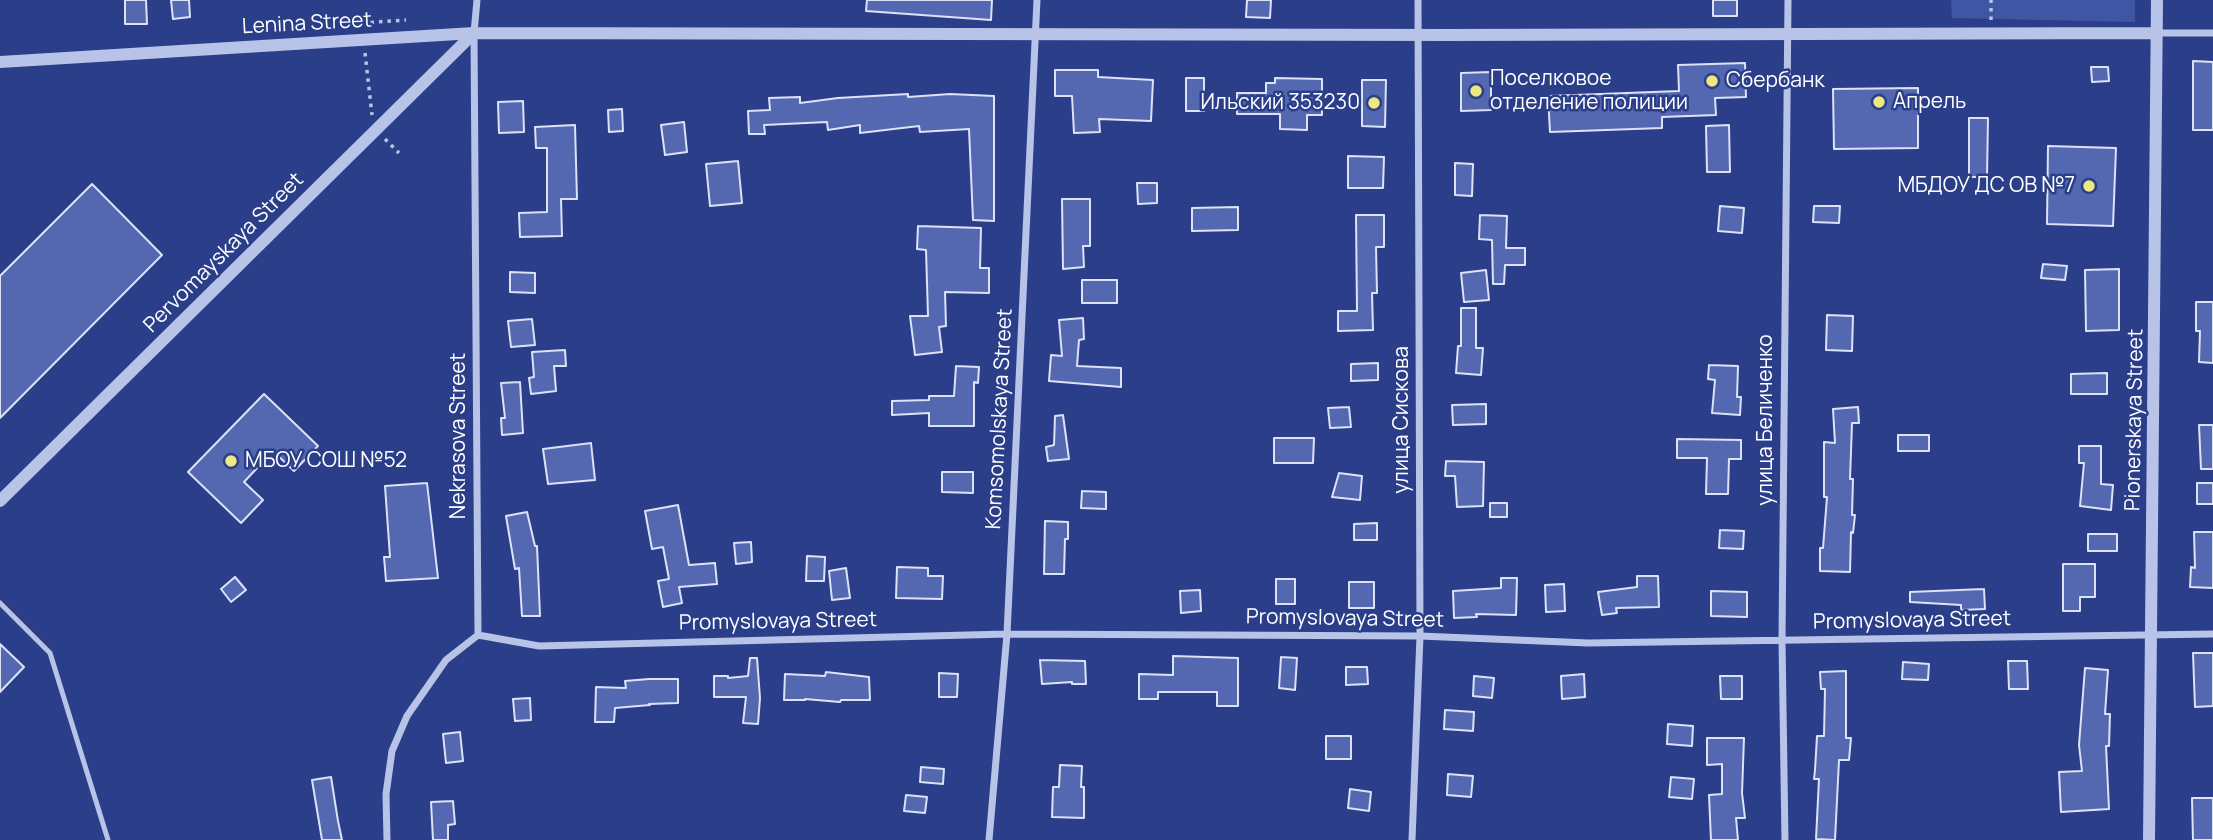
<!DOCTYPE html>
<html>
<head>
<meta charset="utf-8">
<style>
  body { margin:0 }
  canvas { display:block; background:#2b3e89 }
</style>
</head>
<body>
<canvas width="2213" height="840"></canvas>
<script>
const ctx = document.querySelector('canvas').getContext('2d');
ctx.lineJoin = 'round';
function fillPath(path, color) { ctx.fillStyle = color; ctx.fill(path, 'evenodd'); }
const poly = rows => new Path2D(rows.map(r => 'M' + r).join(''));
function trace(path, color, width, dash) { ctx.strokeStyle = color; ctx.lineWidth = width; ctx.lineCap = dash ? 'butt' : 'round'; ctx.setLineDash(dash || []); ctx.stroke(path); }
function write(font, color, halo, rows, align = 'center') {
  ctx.font = font + ' Manrope,sans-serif'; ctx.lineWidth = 5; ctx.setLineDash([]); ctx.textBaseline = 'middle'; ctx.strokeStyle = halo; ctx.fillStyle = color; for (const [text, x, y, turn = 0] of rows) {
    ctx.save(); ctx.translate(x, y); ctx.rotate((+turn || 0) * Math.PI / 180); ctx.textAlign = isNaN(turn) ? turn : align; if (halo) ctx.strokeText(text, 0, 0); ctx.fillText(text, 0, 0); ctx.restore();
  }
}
const green = poly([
  [1951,0,2135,0,2135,22,1952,18]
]);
const building = poly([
  [125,0,146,0,147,24,125,24,125,0],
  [171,0,189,0,190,17,173,19,171,0],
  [867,0,992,0,991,20,866,11,867,0],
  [1247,0,1271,0,1270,18,1246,17,1247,0],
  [1713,0,1737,0,1737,16,1713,16,1713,0],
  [2193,61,2213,62,2213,130,2193,130,2193,61],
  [1745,63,1746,97,1715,98,1716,115,1662,117,1662,128,1550,132,1548,96,1679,91,1678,65,1745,63],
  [2091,67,2108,67,2109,81,2092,82,2091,67],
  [1055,70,1098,70,1098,77,1153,80,1151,121,1099,119,1100,132,1074,133,1072,96,1055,96,1055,70],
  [1491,72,1491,110,1461,111,1461,73,1491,72],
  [1186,78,1204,78,1204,111,1186,111,1186,78],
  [1275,78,1322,79,1322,115,1307,115,1307,130,1280,129,1280,114,1237,114,1237,93,1266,93,1266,83,1275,83,1275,78],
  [1362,80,1386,80,1385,127,1362,126,1362,80],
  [1918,88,1918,148,1834,149,1833,89,1918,88],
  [908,94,908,97,950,94,994,96,994,221,973,220,969,129,920,132,919,126,860,133,860,125,828,130,827,122,764,125,765,134,749,134,748,111,770,110,769,98,800,97,800,103,838,98,908,94],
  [523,101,524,132,499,133,498,102,523,101],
  [622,109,623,131,609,132,608,110,622,109],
  [1969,118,1988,118,1987,177,1969,177,1969,118],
  [684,122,687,152,665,155,661,125,684,122],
  [575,125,577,199,561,199,562,236,520,237,519,213,547,212,547,148,536,148,535,127,575,125],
  [1729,125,1730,172,1707,172,1706,126,1729,125],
  [2048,146,2116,148,2113,226,2047,224,2048,146],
  [1348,156,1384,157,1383,188,1348,188,1348,156],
  [738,161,742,203,710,206,706,164,738,161],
  [1455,163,1473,164,1472,196,1455,195,1455,163],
  [1137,183,1157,183,1157,203,1138,204,1137,183],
  [92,184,162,255,0,418,0,276,92,184],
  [1062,199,1090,199,1090,246,1083,246,1084,267,1063,269,1062,199],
  [1720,206,1744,208,1742,233,1718,231,1720,206],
  [1814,206,1840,206,1839,223,1813,222,1814,206],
  [1238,207,1238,230,1192,231,1192,208,1238,207],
  [1356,215,1384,215,1384,247,1376,247,1377,293,1372,293,1373,330,1338,331,1338,311,1357,311,1356,215],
  [1480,215,1507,216,1506,248,1525,248,1525,265,1505,265,1504,284,1493,284,1492,240,1479,239,1480,215],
  [918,226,981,228,980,268,989,268,989,293,945,292,946,326,939,327,942,352,915,355,910,316,928,316,926,250,917,249,918,226],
  [2043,264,2067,266,2065,280,2041,278,2043,264],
  [2119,269,2119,330,2086,331,2085,270,2119,269],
  [1486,270,1489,300,1464,302,1461,273,1486,270],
  [510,272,535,273,535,293,510,292,510,272],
  [1082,280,1117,280,1117,303,1082,303,1082,280],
  [2196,302,2213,302,2213,363,2199,362,2200,331,2196,331,2196,302],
  [1461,308,1476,308,1476,348,1483,348,1481,375,1456,373,1458,346,1461,346,1461,308],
  [1827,315,1853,316,1852,351,1826,350,1827,315],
  [1083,318,1084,339,1079,340,1077,366,1121,368,1121,387,1049,381,1051,355,1062,356,1059,320,1083,318],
  [532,319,535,345,511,347,508,321,532,319],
  [565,350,566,366,554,366,556,391,531,394,529,378,534,377,532,352,565,350],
  [1378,363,1378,380,1351,381,1351,364,1378,363],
  [1709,365,1738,366,1737,397,1741,397,1740,415,1712,413,1715,380,1708,379,1709,365],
  [956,366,979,367,978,383,974,382,974,426,929,426,929,413,892,415,892,401,929,400,929,396,954,396,956,366],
  [2107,373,2107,394,2071,394,2071,374,2107,373],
  [520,382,523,433,502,435,501,418,505,418,501,383,520,382],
  [264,394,318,446,294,471,273,451,244,482,263,500,241,523,188,472,264,394],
  [1486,404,1486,424,1453,425,1452,405,1486,404],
  [1349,407,1351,427,1330,428,1328,408,1349,407],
  [1858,407,1859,423,1852,423,1850,479,1853,479,1852,515,1855,515,1853,533,1851,532,1850,572,1820,571,1820,548,1823,548,1827,497,1824,497,1824,442,1835,443,1833,409,1858,407],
  [1063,415,1069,459,1048,461,1046,447,1054,445,1055,416,1063,415],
  [2199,425,2213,425,2213,469,2201,469,2199,425],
  [1898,435,1929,435,1929,451,1898,451,1898,435],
  [1274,438,1314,438,1313,463,1274,463,1274,438],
  [1677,439,1741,440,1741,459,1729,459,1728,494,1706,494,1707,458,1677,458,1677,439],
  [591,443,595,480,548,484,543,449,591,443],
  [2079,446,2101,446,2101,484,2113,485,2111,510,2080,506,2084,463,2079,463,2079,446],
  [1446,461,1484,462,1483,506,1457,507,1455,476,1445,476,1446,461],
  [942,472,973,472,973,493,942,492,942,472],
  [1339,473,1362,476,1360,500,1332,497,1339,473],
  [427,483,438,578,386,581,384,557,390,557,385,486,427,483],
  [2197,483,2213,483,2213,504,2197,504,2197,483],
  [1082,491,1106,492,1106,509,1081,508,1082,491],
  [1490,503,1507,503,1507,517,1490,517,1490,503],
  [678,505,689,565,715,563,717,584,679,587,682,603,663,607,658,581,669,579,663,547,652,549,645,511,678,505],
  [527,512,535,546,537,546,540,616,522,616,519,568,515,569,506,516,527,512],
  [1045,521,1068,522,1068,539,1065,539,1064,574,1044,574,1045,521],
  [1377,523,1377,540,1354,540,1354,524,1377,523],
  [1720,530,1744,531,1743,549,1719,548,1720,530],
  [2194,532,2213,532,2213,588,2190,587,2191,567,2195,568,2194,532],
  [2088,534,2117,534,2117,551,2088,551,2088,534],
  [751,542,752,562,736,564,734,543,751,542],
  [807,556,825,557,824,581,806,581,807,556],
  [2063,564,2095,564,2095,597,2080,597,2080,611,2063,611,2063,564],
  [897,567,928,568,928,576,943,576,942,599,896,598,897,567],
  [846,568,850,598,832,600,829,571,846,568],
  [1637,576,1658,576,1659,607,1616,608,1617,613,1602,615,1598,592,1637,587,1637,576],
  [235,577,246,590,231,602,221,589,235,577],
  [1501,578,1517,578,1516,615,1476,614,1477,617,1454,618,1453,591,1501,588,1501,578],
  [1276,579,1295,579,1295,604,1276,604,1276,579],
  [1349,582,1374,582,1374,608,1349,608,1349,582],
  [1564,584,1565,611,1546,612,1545,585,1564,584],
  [1984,589,1985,609,1961,610,1961,605,1910,602,1910,592,1984,589],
  [1200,590,1201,611,1181,613,1180,591,1200,590],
  [1711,591,1747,592,1747,617,1711,616,1711,591],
  [0,644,24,667,0,692,0,644],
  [2193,653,2213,653,2213,706,2195,707,2193,653],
  [1173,656,1238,658,1238,706,1217,706,1217,692,1158,692,1158,699,1139,699,1139,674,1173,675,1173,656],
  [1281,657,1297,658,1295,690,1279,688,1281,657],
  [750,658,757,658,760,698,758,724,743,723,746,697,714,697,714,676,728,676,728,678,748,676,750,658],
  [1040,660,1085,661,1086,684,1072,684,1072,682,1042,684,1040,660],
  [2008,661,2027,661,2028,689,2009,689,2008,661],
  [1903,662,1929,664,1928,680,1902,679,1903,662],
  [1346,667,1367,667,1368,684,1346,685,1346,667],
  [2085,668,2108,670,2105,714,2110,714,2109,746,2106,746,2109,809,2061,812,2059,772,2082,771,2079,745,2085,668],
  [1846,671,1846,738,1851,738,1849,760,1839,760,1835,840,1816,839,1819,779,1814,779,1815,770,1817,736,1824,736,1825,689,1821,689,1820,672,1846,671],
  [826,672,869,677,870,700,841,700,840,702,805,699,805,700,784,700,785,674,825,676,826,672],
  [939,673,958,674,957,697,939,697,939,673],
  [1584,674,1585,697,1562,699,1561,676,1584,674],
  [1474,676,1494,678,1492,698,1473,696,1474,676],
  [1720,676,1742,676,1742,699,1721,699,1720,676],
  [649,679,678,679,678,703,649,704,650,705,615,708,614,722,595,722,596,687,626,688,625,681,649,679],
  [530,698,531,720,515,721,513,699,530,698],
  [1445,710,1474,712,1473,731,1444,729,1445,710],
  [1668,724,1693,726,1692,746,1667,744,1668,724],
  [460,732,463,761,446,763,443,734,460,732],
  [1326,736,1351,736,1351,759,1326,759,1326,736],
  [1707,738,1744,738,1742,793,1745,818,1736,818,1738,840,1711,840,1709,795,1722,794,1722,764,1707,765,1707,738],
  [1060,765,1082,766,1081,787,1084,787,1084,818,1052,817,1053,787,1059,787,1060,765],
  [921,767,944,769,943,784,920,782,921,767],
  [1448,774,1473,776,1471,797,1447,795,1448,774],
  [331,777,338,821,342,840,322,840,312,780,331,777],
  [1671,777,1694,779,1692,799,1669,797,1671,777],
  [1350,789,1371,792,1369,811,1348,808,1350,789],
  [906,795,927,797,925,813,904,811,906,795],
  [2192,798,2213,798,2213,840,2193,840,2192,798],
  [453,801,455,824,448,825,448,840,433,840,431,802,453,801]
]);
const path = poly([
  [1991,20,1991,0],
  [362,23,406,20],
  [365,53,372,115],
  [385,139,399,153]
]);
const service = poly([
  [0,603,50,653,108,840]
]);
const minor = poly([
  [2157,33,2213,33],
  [478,635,539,646,1007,634,1420,636,1588,643,2213,634],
  [387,840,386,794,392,751,407,716,446,660,478,635,474,33,477,0],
  [989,840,1007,634,1037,0],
  [1412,840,1420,636,1418,0],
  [1785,840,1782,640,1788,0]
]);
const tertiary = poly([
  [0,62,474,33,1448,35,2157,33],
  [0,501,474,33],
  [2149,840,2157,0]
]);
const markers = [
  [1712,81,7,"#efe880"],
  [1476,91,7,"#efe880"],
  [1879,102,7,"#efe880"],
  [1374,103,7,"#efe880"],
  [2089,186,7,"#efe880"],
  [231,461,7,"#efe880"]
];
const streetNames = [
  ["Lenina Street",307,24,-3],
  ["Pervomayskaya Street",224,253,-45],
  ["Komsomolskaya Street",1000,419,-87],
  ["улица Сискова",1402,420,-90],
  ["улица Беличенко",1766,420,-90],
  ["Pionerskaya Street",2135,420,-89],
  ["Nekrasova Street",459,436,-90],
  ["Promyslovaya Street",1345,619,1],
  ["Promyslovaya Street",1912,621,-1],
  ["Promyslovaya Street",778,622,-1]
];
const poiNames = [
  ["Поселковое",1490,79],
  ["отделение полиции",1490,103],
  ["Сбербанк",1726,81],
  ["Апрель",1893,102],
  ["Ильский 353230",1360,103,"right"],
  ["МБДОУ ДС ОВ №7",2075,186,"right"],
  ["МБОУ СОШ №52",245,461]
];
fillPath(green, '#3f56a5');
fillPath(building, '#5368b0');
trace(building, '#dce2f7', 2);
trace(path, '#b8c3e8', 3.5, [3.5, 5]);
trace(service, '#b8c3e8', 5);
trace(minor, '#b8c3e8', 7);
trace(tertiary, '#b8c3e8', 12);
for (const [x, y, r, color] of markers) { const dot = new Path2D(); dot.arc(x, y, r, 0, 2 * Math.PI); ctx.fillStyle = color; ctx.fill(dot); trace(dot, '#2b3e89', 2.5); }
write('21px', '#fff', '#2b3e89', streetNames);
write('21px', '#fff', '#2b3e89', poiNames, 'left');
</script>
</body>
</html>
